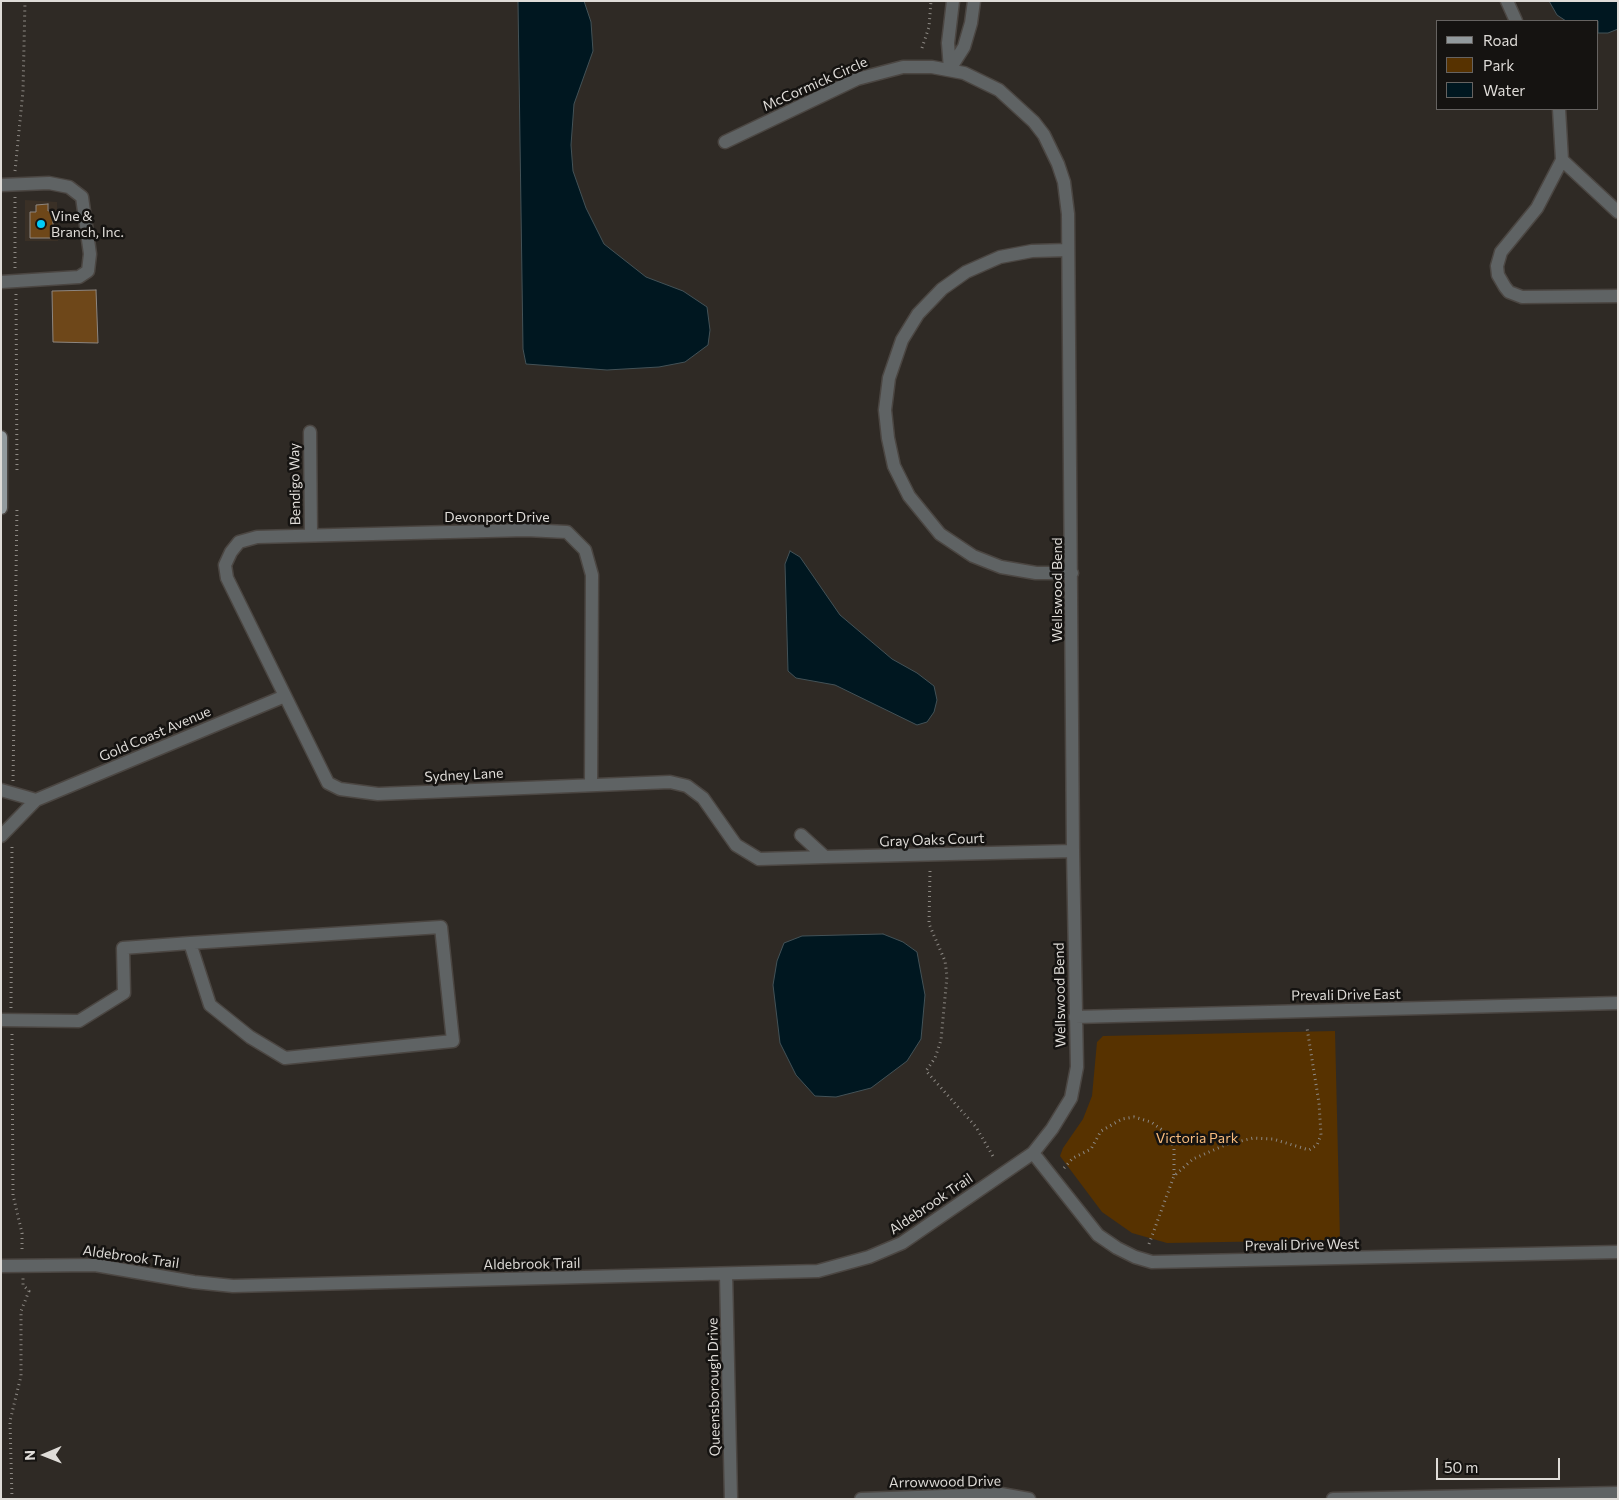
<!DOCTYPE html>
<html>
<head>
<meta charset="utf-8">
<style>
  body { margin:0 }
  #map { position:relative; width:1619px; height:1500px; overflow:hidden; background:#2f2a25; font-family:Commissioner,sans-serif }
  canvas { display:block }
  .frame { position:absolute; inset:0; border:2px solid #dfdcd8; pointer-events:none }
  .legend { position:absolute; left:1436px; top:20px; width:162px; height:90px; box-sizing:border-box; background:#151311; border:1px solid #666361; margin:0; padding:6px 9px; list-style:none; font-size:15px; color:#dfdcd8 }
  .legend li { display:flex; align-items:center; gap:10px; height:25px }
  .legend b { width:25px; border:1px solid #666361 }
  .north { position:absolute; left:20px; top:1430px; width:50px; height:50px; -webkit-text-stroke:4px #151311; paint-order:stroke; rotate:269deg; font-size:14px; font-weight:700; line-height:20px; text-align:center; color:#dfdcd8 }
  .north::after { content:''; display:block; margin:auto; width:18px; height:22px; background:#dfdcd8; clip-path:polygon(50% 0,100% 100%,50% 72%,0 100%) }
  .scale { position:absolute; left:1436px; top:1458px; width:124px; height:22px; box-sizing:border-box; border:2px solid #dfdcd8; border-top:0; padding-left:6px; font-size:15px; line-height:18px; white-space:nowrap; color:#dfdcd8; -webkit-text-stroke:4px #151311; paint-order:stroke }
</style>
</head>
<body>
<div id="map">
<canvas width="1619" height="1500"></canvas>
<div class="frame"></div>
<ul class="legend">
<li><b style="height:6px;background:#929a9d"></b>Road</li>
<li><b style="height:14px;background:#573200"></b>Park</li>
<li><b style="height:14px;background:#001720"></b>Water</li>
</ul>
<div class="north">N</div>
<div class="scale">50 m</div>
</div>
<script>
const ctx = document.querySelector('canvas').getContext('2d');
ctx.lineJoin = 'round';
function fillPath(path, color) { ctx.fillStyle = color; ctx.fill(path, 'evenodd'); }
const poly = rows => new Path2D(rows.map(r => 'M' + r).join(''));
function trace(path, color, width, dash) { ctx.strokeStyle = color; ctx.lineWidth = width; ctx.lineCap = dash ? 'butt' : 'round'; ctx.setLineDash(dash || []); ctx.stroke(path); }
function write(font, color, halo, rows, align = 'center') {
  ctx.font = font + ' Commissioner,sans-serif'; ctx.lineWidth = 5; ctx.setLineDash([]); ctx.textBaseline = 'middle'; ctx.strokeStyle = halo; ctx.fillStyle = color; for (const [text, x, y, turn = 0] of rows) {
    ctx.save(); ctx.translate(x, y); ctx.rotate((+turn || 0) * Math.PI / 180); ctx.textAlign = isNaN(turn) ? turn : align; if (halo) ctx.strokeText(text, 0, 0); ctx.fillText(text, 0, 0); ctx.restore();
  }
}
const built = poly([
  [25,200,57,202,58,241,25,241]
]);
const green = poly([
  [1335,1031,1340,1240,1167,1243,1132,1233,1102,1212,1060,1156,1063,1148,1083,1119,1092,1096,1097,1042,1103,1036]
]);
const water = poly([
  [518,1,584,1,591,22,593,51,574,104,571,145,573,171,586,208,604,244,646,277,683,291,707,307,710,330,708,345,685,362,659,367,607,370,526,364,523,349,518,1],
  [1549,1,1618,1,1618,29,1608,33,1598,33,1598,21,1566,21,1557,15,1549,1],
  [790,551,800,557,840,615,892,659,917,673,934,686,937,700,934,712,927,722,917,725,835,685,796,678,788,671,785,564,790,551],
  [883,934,903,942,917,952,925,995,921,1039,907,1061,871,1088,836,1097,815,1096,796,1075,780,1043,773,985,777,961,784,943,802,936,883,934]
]);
const building = poly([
  [48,204,48,211,52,210,54,238,30,238,30,212,36,212,36,205,48,204],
  [96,290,98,343,53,342,52,291,96,290]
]);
const path = poly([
  [922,48,929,27,931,1],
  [15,171,23,91,25,1],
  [15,197,15,268],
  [16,294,17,473],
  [13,781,17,507],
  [930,871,929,924,945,961,947,976,941,1040,935,1058,926,1071,976,1127,994,1158],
  [11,1008,12,844],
  [12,1034,13,1195,22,1233,22,1252],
  [1064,1168,1073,1158,1091,1149,1101,1131,1122,1119,1134,1117,1151,1122,1165,1132,1174,1147,1174,1176],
  [1149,1244,1174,1176,1193,1159,1225,1145,1253,1138,1273,1139,1309,1150,1317,1145,1321,1135,1319,1103,1307,1028],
  [12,1499,10,1421,21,1376,21,1311,29,1291,23,1285,23,1278]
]);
const minor = poly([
  [1507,1,1516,21],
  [950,69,964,47,971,23,974,1],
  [950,69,948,43,953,1],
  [1559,109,1562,160],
  [1,185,49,183,69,187,82,197,90,254,88,271,79,277,1,282],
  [1618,212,1562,160,1537,208,1501,252,1497,266,1498,275,1505,287,1509,292,1522,297,1618,296],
  [1068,250,1032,251,1000,257,966,272,942,289,918,314,902,340,889,378,885,410,888,438,894,466,909,496,940,534,973,556,1001,567,1036,573,1072,573],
  [310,432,311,535],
  [591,785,592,575,585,550,567,532,526,530,257,537,239,542,231,552,225,565,227,578,328,783,340,789,378,794,670,782,687,786,703,798,736,845,759,859,825,857],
  [1,790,36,800],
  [801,835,825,857,1073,851],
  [1,836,36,800,285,696],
  [1075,1017,1618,1003],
  [1,1020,79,1021,124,993,123,948,190,943,441,927,453,1041,285,1058,250,1037,210,1005,190,943],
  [1033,1153,1098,1235,1117,1248,1135,1257,1152,1262,1618,1252],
  [1,1266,95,1265,194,1282,233,1286,818,1271,869,1257,902,1243,1033,1153,1052,1129,1071,1098,1077,1067,1073,851,1068,214,1064,182,1058,164,1044,135,1034,122,999,90,964,73,932,67,903,67,857,79,725,142],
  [726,1274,731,1499],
  [861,1499,1001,1494,1029,1499],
  [1333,1499,1618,1493]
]);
const major = poly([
  [1,437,1,508]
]);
const markers = [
  [41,224,5,"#00cbf8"]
];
const streetNames = [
  ["McCormick Circle",815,84,-24],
  ["Bendigo Way",295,484,-91],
  ["Devonport Drive",497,517],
  ["Wellswood Bend",1057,590,-90],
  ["Gold Coast Avenue",155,734,-23],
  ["Sydney Lane",464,775,-3],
  ["Gray Oaks Court",932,840,-2],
  ["Wellswood Bend",1060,995,-91],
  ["Prevali Drive East",1346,995,-1],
  ["Aldebrook Trail",931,1204,-34],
  ["Prevali Drive West",1302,1245,-1],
  ["Aldebrook Trail",131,1257,8],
  ["Aldebrook Trail",532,1264,-1],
  ["Queensborough Drive",714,1387,-91],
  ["Arrowwood Drive",945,1482,-1]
];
const poiNames = [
  ["Vine &",51,216],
  ["Branch, Inc.",51,232]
];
const parkNames = [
  ["Victoria Park",1197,1138]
];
fillPath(built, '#3a3026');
fillPath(green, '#573200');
fillPath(water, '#001720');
trace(water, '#435257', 1);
fillPath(building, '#6e4719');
trace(building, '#8d8680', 1);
trace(minor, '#4b4642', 15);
trace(major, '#4b4642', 15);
trace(path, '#8d8984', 3, [1, 4]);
trace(minor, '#5f6364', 12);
trace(major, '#929a9d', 12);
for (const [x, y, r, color] of markers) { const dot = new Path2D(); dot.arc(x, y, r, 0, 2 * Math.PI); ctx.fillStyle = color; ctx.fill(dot); trace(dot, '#151311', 2); }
write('14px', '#dfdcd8', '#151311', streetNames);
write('14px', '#dfdcd8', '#151311', poiNames, 'left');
write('14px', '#f7bb7d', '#151311', parkNames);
</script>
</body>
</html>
